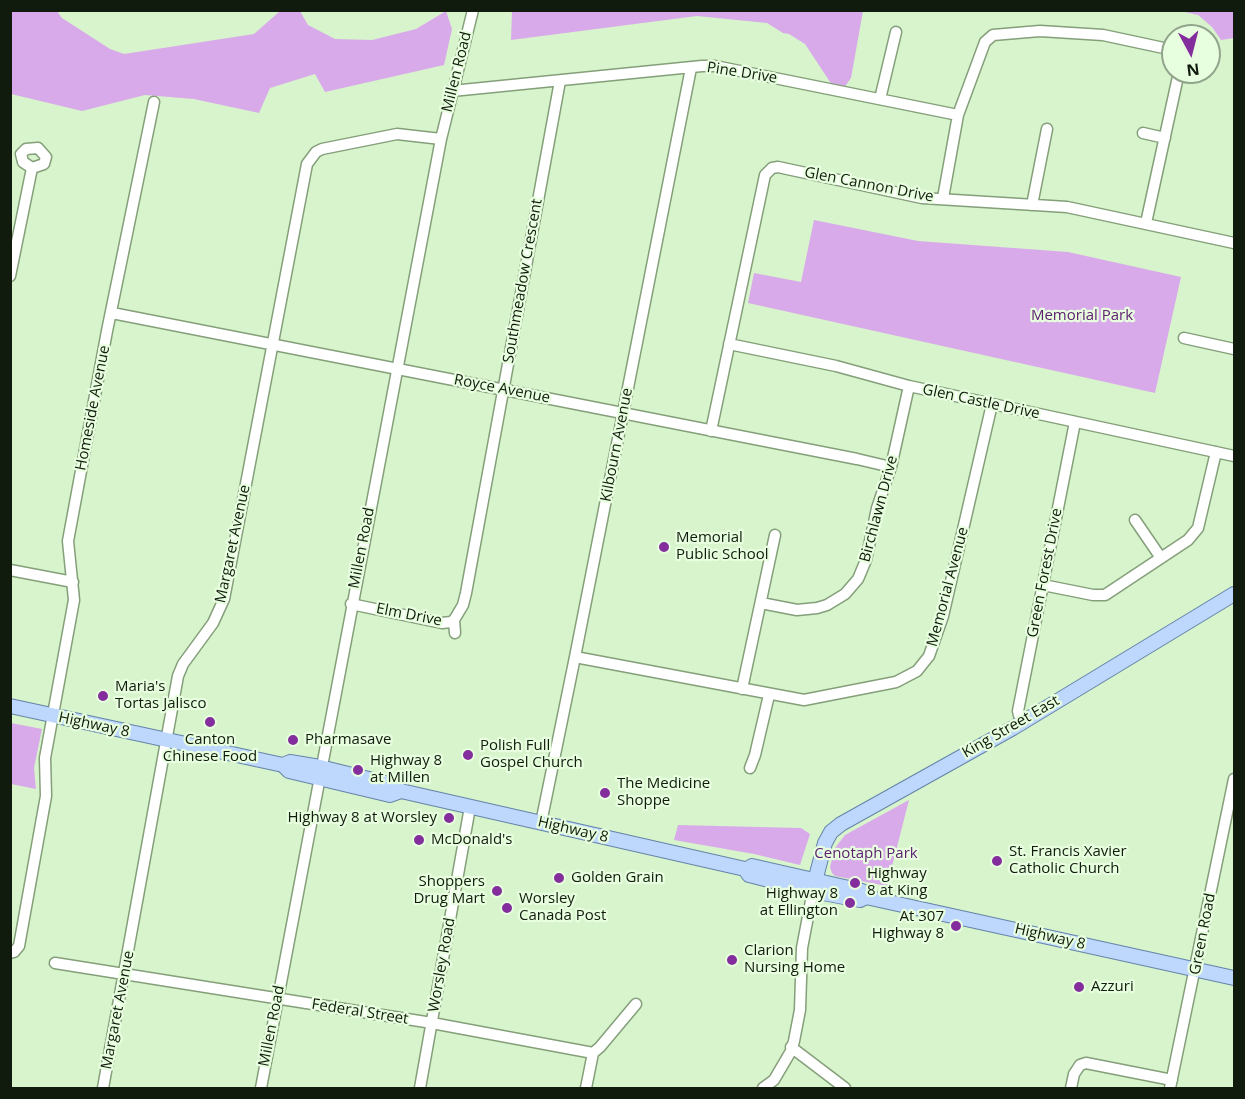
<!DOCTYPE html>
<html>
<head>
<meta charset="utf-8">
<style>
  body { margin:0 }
  #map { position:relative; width:1245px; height:1099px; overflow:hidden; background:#d7f4cc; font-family:"Open Sans",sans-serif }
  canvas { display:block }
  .frame { position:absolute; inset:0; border:12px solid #111b0d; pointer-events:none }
  .north { position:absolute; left:1161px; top:24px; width:60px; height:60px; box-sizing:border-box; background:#e8ffdf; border:2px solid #92a48b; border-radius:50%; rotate:173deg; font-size:16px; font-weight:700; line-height:24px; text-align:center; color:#111b0d }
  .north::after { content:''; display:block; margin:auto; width:21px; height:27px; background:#832e9c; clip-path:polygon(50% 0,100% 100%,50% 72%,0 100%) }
</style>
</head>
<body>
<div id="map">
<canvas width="1245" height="1099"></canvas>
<div class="frame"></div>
<div class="north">N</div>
</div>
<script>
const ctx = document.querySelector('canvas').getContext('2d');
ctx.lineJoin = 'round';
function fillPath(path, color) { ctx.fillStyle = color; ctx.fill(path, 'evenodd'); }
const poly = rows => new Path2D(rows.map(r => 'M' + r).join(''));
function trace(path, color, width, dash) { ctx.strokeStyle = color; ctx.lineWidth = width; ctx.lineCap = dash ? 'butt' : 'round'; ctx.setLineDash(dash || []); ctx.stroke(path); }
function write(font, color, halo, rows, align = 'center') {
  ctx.font = font + ' "Open Sans",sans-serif'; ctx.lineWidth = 4.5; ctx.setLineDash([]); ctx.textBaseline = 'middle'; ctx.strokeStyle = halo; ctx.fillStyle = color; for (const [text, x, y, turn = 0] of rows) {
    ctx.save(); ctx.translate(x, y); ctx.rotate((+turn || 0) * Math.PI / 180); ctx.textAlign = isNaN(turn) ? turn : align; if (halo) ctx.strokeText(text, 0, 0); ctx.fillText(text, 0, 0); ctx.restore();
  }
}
const green = poly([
  [11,10,57,11,62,18,110,49,124,54,254,34,280,11,300,11,308,25,335,39,372,40,416,29,446,11,452,29,444,65,325,92,315,74,270,88,259,113,194,99,145,95,82,111,11,94],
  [512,11,863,11,851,78,844,88,832,85,805,44,789,34,783,33,767,23,697,16,511,40],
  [1180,11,1234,11,1234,38,1221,40,1212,27,1198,15],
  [814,220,918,241,1068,252,1181,277,1155,393,748,303,754,273,801,282],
  [11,723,42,729,34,768,36,789,11,784],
  [909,800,887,886,835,876,832,873,830,867,835,848,845,835],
  [678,825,801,828,810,834,800,865,754,854,674,840]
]);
const minor = poly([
  [452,91,702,66,715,66,958,115],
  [880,99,896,32],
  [1143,133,1165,138],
  [38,148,46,157,44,164,32,168,23,162,21,154,26,149,38,148],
  [943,198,958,115,985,42,993,35,1040,31,1103,35,1173,50],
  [1032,205,1047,129],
  [1146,223,1179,72],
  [10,276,32,168],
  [112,313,857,459,891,467],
  [1184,338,1234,349],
  [729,344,836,366,909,386,1234,456],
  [711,431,765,175,772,168,778,167,922,198,1067,207,1234,243],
  [1135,520,1161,558],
  [10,570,73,582],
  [1043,585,1093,595,1105,595,1188,540,1198,528,1216,452],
  [761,603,797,610,817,608,827,605,845,594,858,579,866,560,877,508,891,467,909,386],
  [351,604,442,623,451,622,454,620],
  [454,620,463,605,466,593,560,81],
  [454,620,455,633],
  [575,657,804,700,896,682,917,671,929,656,943,616,992,404],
  [742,689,775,535],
  [1021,723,1018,711,1075,422],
  [750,768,755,755,769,695],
  [541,823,575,657,691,68],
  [10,953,14,952,19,946,46,796,45,758,74,600,68,541,107,331,154,102],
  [55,963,432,1023,593,1053],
  [791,1047,845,1088],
  [103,1088,178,676,183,664,213,623,224,599,307,164,316,152,322,149,397,134,441,139],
  [261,1088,441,139,473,10],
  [420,1088,470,807],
  [586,1088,593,1053,600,1047,636,1004],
  [763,1088,774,1080,791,1051,794,1041,800,1010,802,948,814,885],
  [1071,1088,1074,1074,1080,1065,1086,1063,1172,1080],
  [1170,1088,1234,779]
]);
const major = poly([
  [10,706,283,765,289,771,390,795,401,791],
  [283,765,290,762,320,767,393,785,401,791,745,869,749,875,812,891,860,900,866,897],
  [747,869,752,866,862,891,866,897,1234,978],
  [815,881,825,843,831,832,841,824,1013,728,1234,594]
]);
const markers = [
  [664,547,6,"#832e9c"],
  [103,696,6,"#832e9c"],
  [210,722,6,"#832e9c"],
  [293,740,6,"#832e9c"],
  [468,755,6,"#832e9c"],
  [358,770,6,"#832e9c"],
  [605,793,6,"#832e9c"],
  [449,818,6,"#832e9c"],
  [419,840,6,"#832e9c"],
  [997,861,6,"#832e9c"],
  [559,878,6,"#832e9c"],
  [855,883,6,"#832e9c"],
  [497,891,6,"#832e9c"],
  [850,903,6,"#832e9c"],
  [507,908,6,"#832e9c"],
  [956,926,6,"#832e9c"],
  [732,960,6,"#832e9c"],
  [1079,987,6,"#832e9c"]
];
const streetNames = [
  ["Millen Road",457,72,-76],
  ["Pine Drive",742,73,9],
  ["Glen Cannon Drive",869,185,11],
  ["Southmeadow Crescent",523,281,-80],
  ["Royce Avenue",502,389,11],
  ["Glen Castle Drive",981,402,12],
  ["Homeside Avenue",93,408,-79],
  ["Kilbourn Avenue",617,445,-79],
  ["Birchlawn Drive",879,509,-75],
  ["Margaret Avenue",233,544,-78],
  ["Millen Road",362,548,-79],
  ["Green Forest Drive",1045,573,-79],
  ["Memorial Avenue",948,587,-75],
  ["Elm Drive",409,615,11],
  ["Highway 8",94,725,12],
  ["King Street East",1011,727,-30],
  ["Highway 8",573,830,13],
  ["Green Road",1203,934,-79],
  ["Highway 8",1050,937,13],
  ["Worsley Road",442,965,-80],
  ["Margaret Avenue",118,1010,-79],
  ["Federal Street",360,1012,9],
  ["Millen Road",272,1026,-79]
];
const parkNames = [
  ["Memorial Park",1082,316],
  ["Cenotaph Park",866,854]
];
const poiNames = [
  ["Memorial",676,538],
  ["Public School",676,555],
  ["Maria's",115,687],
  ["Tortas Jalisco",115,704],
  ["Canton",210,740,"center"],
  ["Chinese Food",210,757,"center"],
  ["Pharmasave",305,740],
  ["Polish Full",480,746],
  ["Gospel Church",480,763],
  ["Highway 8",370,761],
  ["at Millen",370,778],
  ["The Medicine",617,784],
  ["Shoppe",617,801],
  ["Highway 8 at Worsley",437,818,"right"],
  ["McDonald's",431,840],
  ["St. Francis Xavier",1009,852],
  ["Catholic Church",1009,869],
  ["Highway",867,874],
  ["8 at King",867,891],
  ["Golden Grain",571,878],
  ["Shoppers",485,882,"right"],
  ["Drug Mart",485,899,"right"],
  ["Highway 8",838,894,"right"],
  ["at Ellington",838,911,"right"],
  ["Worsley",519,899],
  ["Canada Post",519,916],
  ["At 307",944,917,"right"],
  ["Highway 8",944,934,"right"],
  ["Clarion",744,951],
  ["Nursing Home",744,968],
  ["Azzuri",1091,987]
];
fillPath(green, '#d9aaea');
trace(minor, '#849f7a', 13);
trace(major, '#6584a8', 16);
trace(minor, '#fff', 10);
trace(major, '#bed7fd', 14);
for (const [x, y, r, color] of markers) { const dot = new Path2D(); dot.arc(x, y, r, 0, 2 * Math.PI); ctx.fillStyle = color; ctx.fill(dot); trace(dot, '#e8ffdf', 2); }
write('15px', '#111b0d', '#e8ffdf', streetNames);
write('15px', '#5e2170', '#e8ffdf', parkNames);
write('15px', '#111b0d', '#e8ffdf', poiNames, 'left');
</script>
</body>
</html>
